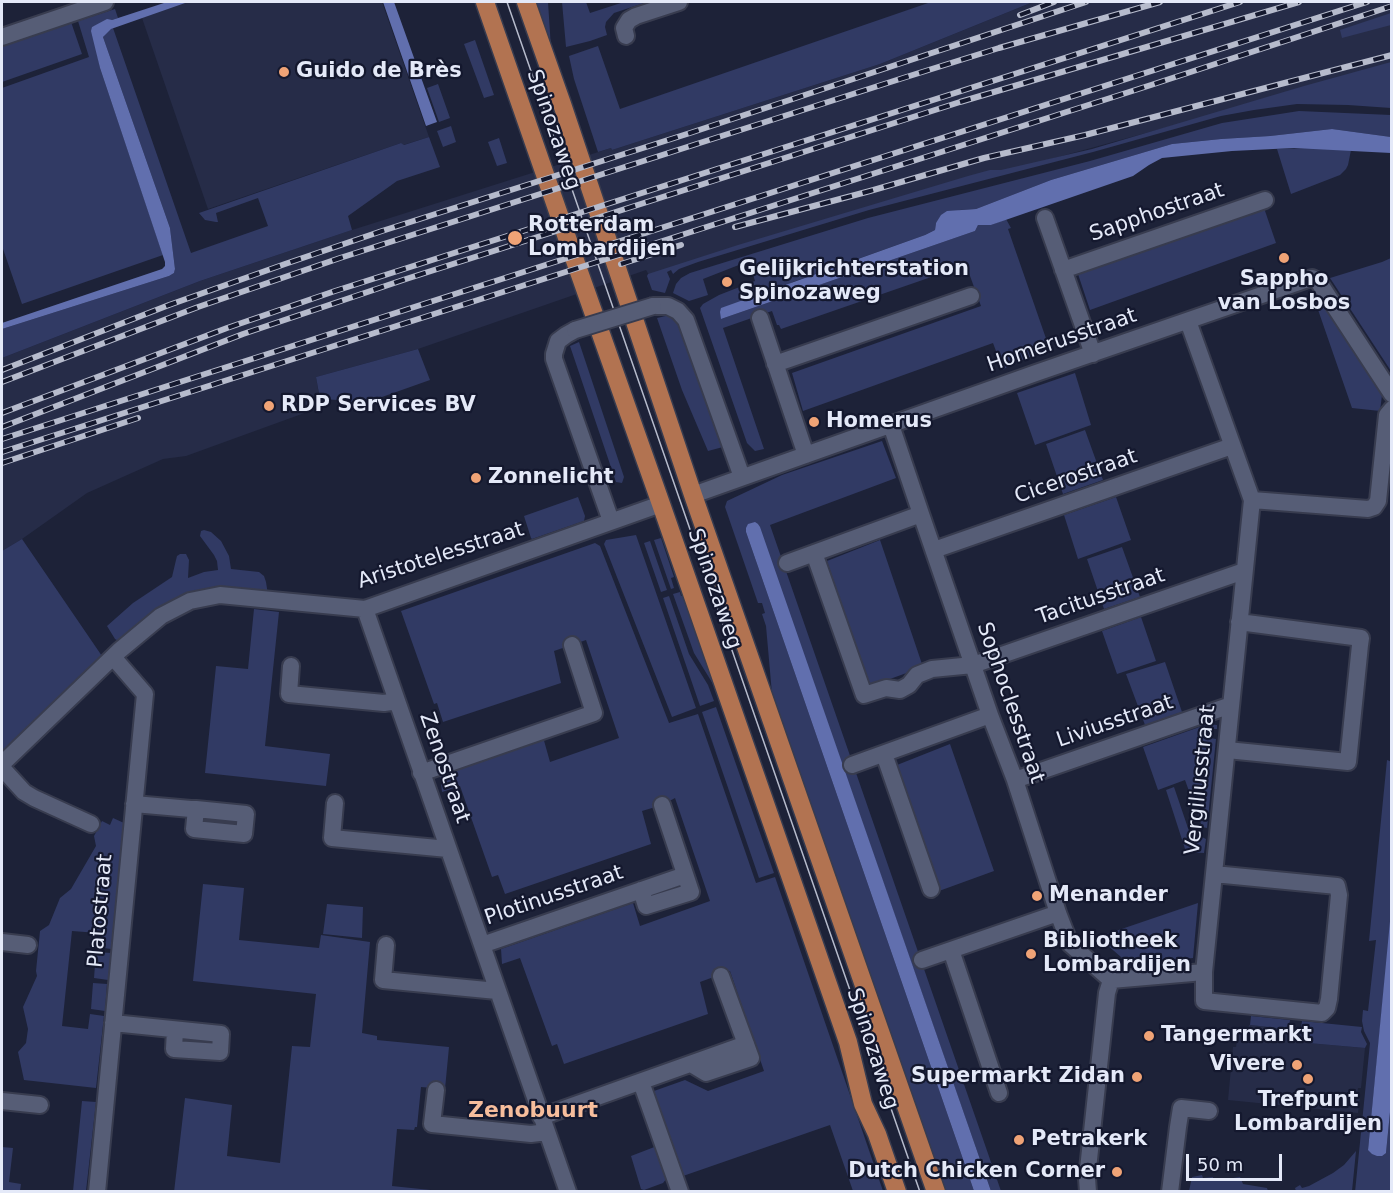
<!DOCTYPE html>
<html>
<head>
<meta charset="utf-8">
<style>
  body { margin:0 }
  #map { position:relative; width:1393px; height:1193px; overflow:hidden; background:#1d2238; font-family:"DejaVu Sans",sans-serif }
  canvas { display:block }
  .frame { position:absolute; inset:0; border:3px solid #e4e9f8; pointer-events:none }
  .scale { position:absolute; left:1186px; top:1154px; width:96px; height:27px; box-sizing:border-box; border:3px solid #e4e9f8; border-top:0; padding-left:8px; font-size:18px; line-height:21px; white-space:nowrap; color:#e4e9f8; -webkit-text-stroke:4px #14182e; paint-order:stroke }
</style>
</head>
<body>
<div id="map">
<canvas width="1393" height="1193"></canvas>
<div class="frame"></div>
<div class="scale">50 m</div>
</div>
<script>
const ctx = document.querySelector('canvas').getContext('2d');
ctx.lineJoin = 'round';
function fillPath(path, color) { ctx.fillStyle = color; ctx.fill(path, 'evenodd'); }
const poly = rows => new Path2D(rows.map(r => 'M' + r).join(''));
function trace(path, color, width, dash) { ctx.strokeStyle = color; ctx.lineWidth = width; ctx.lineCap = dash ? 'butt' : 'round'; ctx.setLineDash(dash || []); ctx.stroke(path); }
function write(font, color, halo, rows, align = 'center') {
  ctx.font = font + ' "DejaVu Sans",sans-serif'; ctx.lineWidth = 4.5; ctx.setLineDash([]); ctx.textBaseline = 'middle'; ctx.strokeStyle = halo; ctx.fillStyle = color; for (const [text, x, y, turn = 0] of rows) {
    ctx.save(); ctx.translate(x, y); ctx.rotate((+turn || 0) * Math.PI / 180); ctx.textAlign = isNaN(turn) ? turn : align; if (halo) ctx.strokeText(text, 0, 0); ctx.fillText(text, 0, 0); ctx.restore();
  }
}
const built = poly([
  [188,2,382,2,429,137,403,145,401,143,208,209,142,18],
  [1033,2,1391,2,1391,66,868,209,649,275,646,270,418,349,316,377,321,407,186,456,163,459,87,493,22,539,2,551,2,358,200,281,352,230,611,148,612,150,880,64],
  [1249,1025,1286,1029,1291,1026,1304,1028,1303,1038,1308,1038,1308,1043,1365,1048,1361,1088,1358,1088,1357,1095,1360,1096,1358,1113,1228,1100,1233,1047,1236,1047,1238,1034,1247,1034]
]);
const green = poly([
  [534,2,548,2,551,48],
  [562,2,586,2,590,13,624,2,647,2,614,13,606,22,605,27,607,35,590,41,566,47],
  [931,2,1033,2,880,64,612,150,611,148,598,152,574,79,569,56,598,46,620,109],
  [115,9,118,18,92,27,100,68,163,255,22,304,2,246,2,88,89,57,78,21],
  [1391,13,1391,25,1342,38,1340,30],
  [70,19,82,54,2,82,2,43],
  [113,28,191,253,268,226,258,198,216,213,218,222,216,222,205,220,199,213,401,143,404,145,429,137,440,167,397,181,348,216,352,230,200,281,2,358,2,329,169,276,174,273,175,269,170,228,103,37,108,30],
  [475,40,494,95,484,98,464,44],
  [1391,62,1391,108,1348,105,1297,104,1254,110,1221,116,1093,152,869,210,698,262,679,269,673,274,671,270,667,272,670,279,665,293,652,290,647,276,648,274,738,245,968,176,990,170,1001,170,1092,149,1304,86],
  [438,84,450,118,439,122,427,88],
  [1299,111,1391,115,1391,137,1332,129,1270,136,1221,139,1172,144,1051,180,976,209,960,210,936,223,935,230,925,235,793,282,721,319,975,231,978,225,991,225,1006,219,1011,228,1008,229,1050,350,1011,364,1003,370,993,343,803,411,792,373,981,306,966,265,781,329,779,325,777,325,772,311,723,328,764,449,755,451,747,443,700,308,703,304,719,295,755,281,749,261,703,279,708,295,689,301,673,293,676,284,681,278,690,273,868,218,1090,161,1222,123],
  [451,126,456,142,443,147,437,131],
  [499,138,507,163,497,166,488,142],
  [1311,148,1351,150,1348,165,1346,169,1340,175,1291,194,1277,149],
  [1264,208,1276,243,1090,310,1078,274],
  [1391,258,1391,371,1330,278,1382,262],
  [1320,298,1382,395,1380,411,1352,408,1315,301],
  [670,315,680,324,723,447,708,451,682,390,657,318],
  [579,342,624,477,622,483,616,482,570,346],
  [418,349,430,380,351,408,338,400,320,399,316,377],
  [1075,373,1091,425,1035,445,1017,393],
  [1085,430,1103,480,1063,494,1046,444],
  [882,441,896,478,770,525,1001,1191,991,1191,758,524,746,532,974,1191,941,1191,773,705,766,626,762,614,765,613,762,603,758,603,725,507,727,501,782,475],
  [578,497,585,516,584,521,532,539,531,538,524,516],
  [1116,497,1131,540,1078,559,1064,515],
  [204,530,211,532,221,541,229,556,231,569,259,572,264,576,266,582,268,595,223,591,122,643,115,639,107,626,133,603,172,577,176,560,177,556,180,554,186,554,189,560,188,578,204,572,218,570,217,561,214,555,200,536,201,531],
  [636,535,696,708,672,717,604,544,606,540],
  [661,538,674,577,671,578,674,588,671,589,654,540],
  [22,539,104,659,2,756,2,551],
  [880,540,923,667,868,687,827,561],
  [650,541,667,590,661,592,644,543],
  [595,543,600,546,669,723,698,714,756,883,775,877,883,1191,853,1191,830,1125,683,1176,654,1091,685,1080,708,1091,764,1071,730,971,700,982,708,1014,564,1064,557,1044,552,1046,520,958,502,964,501,949,633,903,640,926,710,901,675,798,662,805,642,811,651,844,505,894,498,875,492,877,460,786,442,792,440,773,543,737,550,762,619,738,586,640,554,651,561,683,443,722,437,703,434,704,401,611],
  [1122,547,1140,597,1104,609,1087,559],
  [680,592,681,596,686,595,716,682,713,684,694,653,673,594],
  [669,596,689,654,708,685,714,701,700,706,663,598],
  [254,609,279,612,265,746,330,754,326,786,205,773,216,666,248,669],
  [1141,617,1156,661,1117,674,1102,631],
  [1165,662,1182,712,1145,725,1126,674],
  [716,707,774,873,759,878,702,712],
  [1208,724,1217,725,1217,729,1211,729,1210,738,1216,739,1207,828,1202,827,1195,805,1194,805,1185,780,1158,790,1143,747],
  [950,744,994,871,939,891,897,765],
  [1387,760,1392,762,1392,911,1368,1149,1386,1153,1391,1102,1391,1191,1355,1192,1370,1043,1364,1031,1362,1021,1363,1010,1368,1011,1376,940,1369,941],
  [1174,787,1189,831,1206,839,1204,853,1186,852,1166,790],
  [113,818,124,823,111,949,97,947,98,933,72,931,62,1026,88,1029,90,1014,104,1016,96,1088,24,1080,18,1052,26,1043,28,1029,23,1007,37,976,36,971,40,931,49,925,60,898,71,889,96,846,94,836,102,821,110,825],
  [203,884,244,888,239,940,319,948,321,935,370,942,362,1033,377,1036,377,1040,449,1047,445,1089,421,1087,417,1127,415,1127,414,1130,397,1129,392,1186,440,1191,174,1192,185,1098,232,1105,227,1156,280,1163,292,1046,310,1047,316,994,193,981],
  [1198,903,1193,958,1129,964,1098,937],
  [327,904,363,907,362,938,323,934],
  [96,952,111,953,108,980,94,978],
  [93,983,107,984,105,1011,91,1009],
  [1251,1016,1290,1020,1289,1027,1286,1029,1250,1025],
  [1302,1021,1362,1027,1361,1032,1367,1044,1365,1048,1308,1043,1308,1038,1303,1038,1304,1028,1301,1028],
  [82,1101,96,1102,86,1191,73,1191],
  [657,1146,667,1178,663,1183,644,1190,641,1189,631,1156],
  [2,1147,13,1148,9,1182,21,1184,20,1191,2,1190],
  [1356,1151,1352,1191,1296,1191,1295,1188,1300,1185,1302,1188,1309,1186,1333,1173,1344,1165],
  [1202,1175,1203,1178,1213,1177,1213,1181,1240,1177,1243,1184,1267,1188,1268,1191,1189,1191,1192,1177]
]);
const water = poly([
  [167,2,188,2,111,29,103,37,170,228,175,269,174,273,169,276,2,329,2,323,162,269,165,266,165,262,100,68,91,31,92,27,107,19,112,20],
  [383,2,394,2,437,122,426,126],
  [1332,129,1391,137,1391,153,1294,148,1232,151,1162,158,1149,165,1133,176,991,225,978,225,975,231,721,319,720,312,721,308,925,235,935,230,936,223,941,215,947,211,976,209,1051,180,1172,144,1221,139,1270,136],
  [755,522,758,524,760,527,991,1191,974,1191,746,532,746,528,748,524],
  [1391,911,1391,1102,1386,1153,1382,1156,1377,1156,1372,1154,1368,1150]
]);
const minor = poly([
  [626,36,624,28,629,20,636,16,679,2],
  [2,37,105,2],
  [1045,218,1093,354],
  [1063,270,1265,200],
  [653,306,668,306,678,311,686,320,742,477],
  [760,318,806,455],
  [1188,321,1252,500,1204,972,1204,1001,1322,1013,1327,1008,1329,999,1339,895,1337,886,1214,874],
  [575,330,566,335,558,341,554,354,554,359,611,521],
  [775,364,971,296],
  [891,425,921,514,990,715,1015,780,1058,913,1070,944,1111,980],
  [693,495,1036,373,1305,280,1312,278,1318,281,1392,394],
  [1252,500,1368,509,1374,507,1378,501,1387,415,1392,409],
  [934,550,1232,446],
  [814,553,864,695,886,688,900,690,909,685,917,675,932,669,973,665,1244,571],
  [787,563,921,514],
  [365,609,568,1192],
  [291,666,289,694,384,703,397,701],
  [1227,750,1348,762,1360,645,1361,638,1239,622],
  [884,754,931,889],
  [2,764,119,651,161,616,190,601,220,595,365,609,661,504],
  [852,765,990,715],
  [2,768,24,792,34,798,91,824],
  [421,773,594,713,572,645],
  [1015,780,1231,705],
  [335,803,332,838,448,849],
  [134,804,191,809,196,809,246,814,244,834,194,829,196,809],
  [641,890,646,906,691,892,662,805],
  [2,942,28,945],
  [386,945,383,980,497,991],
  [482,945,685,875],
  [951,950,999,1093],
  [922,960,1058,913],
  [1111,980,1204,972],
  [113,1023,221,1034,220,1052,174,1049,175,1030],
  [691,1064,706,1073,751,1058,721,976],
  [641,1082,680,1192],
  [436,1090,432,1124,531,1134,547,1132],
  [2,1101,40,1105],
  [541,1117,746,1044],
  [97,1192,145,694,113,657],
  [1088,1192,1087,1178,1107,993,1111,980],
  [1170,1192,1178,1127,1181,1108,1209,1111]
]);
const major = poly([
  [485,2,572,252,661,504,848,1042,863,1104,877,1134,897,1192],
  [526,2,562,104,693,495,936,1192]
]);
const tram = poly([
  [507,2,920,1192]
]);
const rail = poly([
  [1020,15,1054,2],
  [735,227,870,191,984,158,1085,135,1392,55],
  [621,264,681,245],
  [2,370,169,305,285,264,382,231,690,133,1086,2],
  [2,382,198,307,340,258,903,78,999,48,1160,2],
  [2,413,227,328,335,291,1240,2],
  [2,427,243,334,406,279,960,102,1299,2],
  [2,439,1367,2],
  [2,452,1151,85,1392,6],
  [2,463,138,418]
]);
const minorBridge = poly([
  [575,330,653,306]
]);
const markers = [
  [284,72,6,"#efa376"],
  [515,238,8,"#efa376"],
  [1284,258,6,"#efa376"],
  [727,282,6,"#efa376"],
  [269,406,6,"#efa376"],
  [814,422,6,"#efa376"],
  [476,478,6,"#efa376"],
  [1037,896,6,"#efa376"],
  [1031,954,6,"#efa376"],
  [1149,1036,6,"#efa376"],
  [1297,1065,6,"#efa376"],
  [1137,1077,6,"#efa376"],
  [1308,1079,6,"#efa376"],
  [1019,1140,6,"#efa376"],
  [1117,1172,6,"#efa376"]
];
const poiNames = [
  ["Guido de Brès",296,72],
  ["Rotterdam",528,226],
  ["Lombardijen",528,250],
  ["Gelijkrichterstation",739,270],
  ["Spinozaweg",739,294],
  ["Sappho",1284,280,"center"],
  ["van Losbos",1284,304,"center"],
  ["RDP Services BV",281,406],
  ["Homerus",826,422],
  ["Zonnelicht",488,478],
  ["Menander",1049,896],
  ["Bibliotheek",1043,942],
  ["Lombardijen",1043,966],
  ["Tangermarkt",1161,1036],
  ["Vivere",1285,1065,"right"],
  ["Supermarkt Zidan",1125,1077,"right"],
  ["Trefpunt",1308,1101,"center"],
  ["Lombardijen",1308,1125,"center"],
  ["Petrakerk",1031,1140],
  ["Dutch Chicken Corner",1105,1172,"right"]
];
const streetNames = [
  ["Spinozaweg",553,130,71],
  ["Sapphostraat",1157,213,-19],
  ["Homerusstraat",1062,341,-19],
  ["Cicerostraat",1076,477,-19],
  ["Aristotelesstraat",441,556,-18],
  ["Spinozaweg",714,589,71],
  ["Tacitusstraat",1101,597,-19],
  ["Sophoclesstraat",1010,703,71],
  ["Liviusstraat",1115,722,-19],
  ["Zenostraat",444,768,71],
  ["Vergiliusstraat",1201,780,-84],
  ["Plotinusstraat",554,896,-19],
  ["Platostraat",101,911,-85],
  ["Spinozaweg",872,1049,72]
];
const neighbourhoodNames = [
  ["Zenobuurt",533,1111]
];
fillPath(built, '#262c48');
fillPath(green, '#313a64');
fillPath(water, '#616fae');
trace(minor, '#383c4f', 20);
trace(major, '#383c4f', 21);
trace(minor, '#565d76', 16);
trace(major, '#b27351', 18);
trace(tram, '#b6bbcc', 1.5);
trace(rail, '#b6bbcc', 6);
trace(rail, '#14182e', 4, [11]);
trace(minorBridge, '#383c4f', 20, []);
trace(minorBridge, '#565d76', 16);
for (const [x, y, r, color] of markers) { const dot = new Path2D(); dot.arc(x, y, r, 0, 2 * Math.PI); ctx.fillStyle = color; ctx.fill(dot); trace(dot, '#14182e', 2); }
write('bold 21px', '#e4e9f8', '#14182e', poiNames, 'left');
write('21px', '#e4e9f8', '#14182e', streetNames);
write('bold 22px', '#f6bd9c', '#14182e', neighbourhoodNames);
</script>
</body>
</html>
